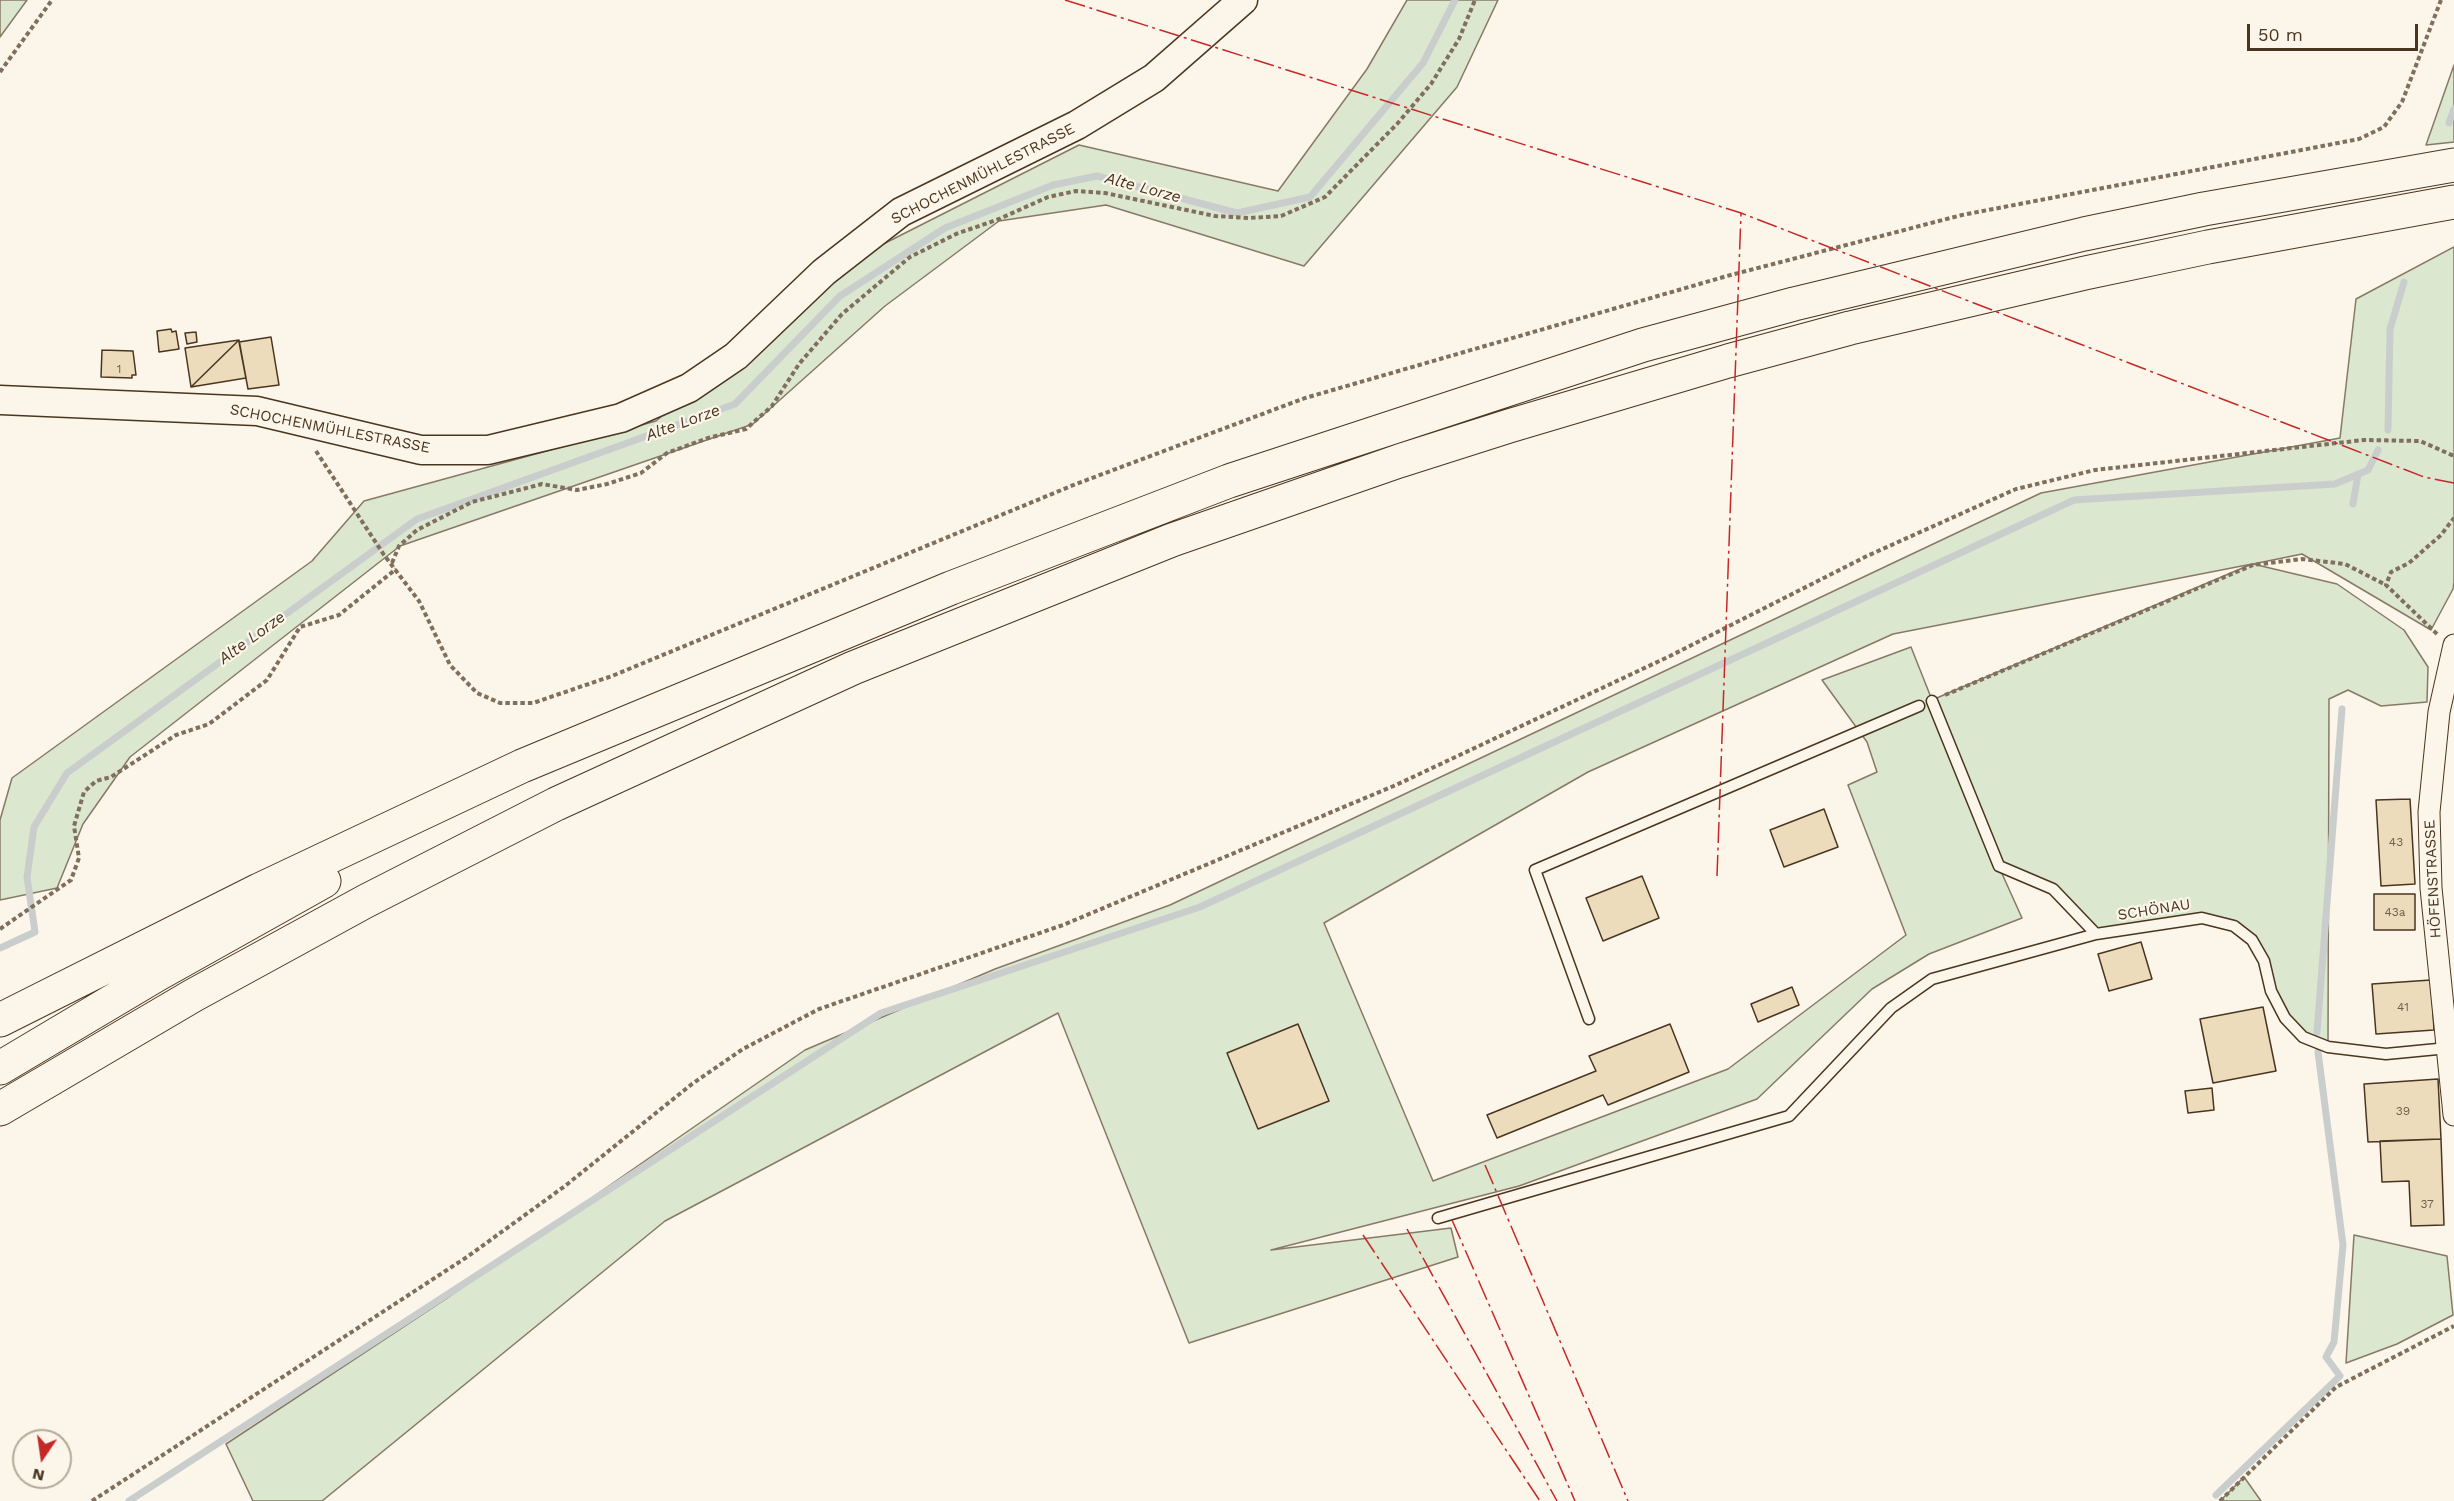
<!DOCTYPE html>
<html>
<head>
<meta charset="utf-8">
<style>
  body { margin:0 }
  #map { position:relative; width:2454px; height:1501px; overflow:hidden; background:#fbf6e9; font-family:"Work Sans",sans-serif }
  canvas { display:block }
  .north { position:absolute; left:12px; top:1429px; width:60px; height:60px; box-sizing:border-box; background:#fbf6e9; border:2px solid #b4a999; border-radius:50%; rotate:193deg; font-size:16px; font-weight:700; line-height:24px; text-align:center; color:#4a3520 }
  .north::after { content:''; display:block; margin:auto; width:21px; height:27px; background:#c62828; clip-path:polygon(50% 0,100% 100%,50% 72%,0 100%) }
  .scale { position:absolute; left:2247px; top:24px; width:171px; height:27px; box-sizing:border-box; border:3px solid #4a3520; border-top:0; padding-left:8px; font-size:18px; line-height:21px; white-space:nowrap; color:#4a3520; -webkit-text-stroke:4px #fbf6e9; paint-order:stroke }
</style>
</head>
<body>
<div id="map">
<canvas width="2454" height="1501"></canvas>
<div class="north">N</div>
<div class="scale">50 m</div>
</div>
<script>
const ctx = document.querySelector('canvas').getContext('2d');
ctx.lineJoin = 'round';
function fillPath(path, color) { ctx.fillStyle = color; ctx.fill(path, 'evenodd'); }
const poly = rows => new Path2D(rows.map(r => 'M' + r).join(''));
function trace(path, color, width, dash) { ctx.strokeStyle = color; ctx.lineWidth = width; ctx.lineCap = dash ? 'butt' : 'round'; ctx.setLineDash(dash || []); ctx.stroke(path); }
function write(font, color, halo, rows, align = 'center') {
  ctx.font = font + ' "Work Sans",sans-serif'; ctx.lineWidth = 4.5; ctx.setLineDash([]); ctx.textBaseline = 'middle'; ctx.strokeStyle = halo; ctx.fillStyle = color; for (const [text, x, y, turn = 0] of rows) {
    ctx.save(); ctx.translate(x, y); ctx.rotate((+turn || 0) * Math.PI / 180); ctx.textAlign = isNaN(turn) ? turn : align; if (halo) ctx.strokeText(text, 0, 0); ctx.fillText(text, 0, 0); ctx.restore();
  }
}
const green = poly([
  [0,0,27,0,0,37,0,0],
  [1407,0,1498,0,1457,87,1304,266,1106,205,999,221,885,306,753,424,400,546,130,757,83,824,57,888,0,900,0,820,12,778,312,561,364,501,656,421,834,269,1079,145,1278,191,1367,69,1407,0],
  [2454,65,2454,142,2426,145,2454,65],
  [2454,247,2454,582,2453,589,2431,630,2302,554,2253,564,2337,584,2404,630,2428,667,2427,702,2381,706,2348,690,2329,699,2328,1047,2303,1037,2285,1018,2264,961,2234,926,2202,918,2096,934,2053,889,1999,867,2022,918,1929,954,1872,989,1757,1099,1519,1186,1271,1250,1451,1228,1458,1257,1189,1343,1058,1013,665,1221,322,1501,253,1501,226,1444,450,1296,805,1050,995,969,1170,905,2041,493,2340,438,2356,299,2454,247],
  [2252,564,1932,700,1911,647,1822,680,1867,742,1877,772,1848,785,1906,935,1728,1069,1433,1181,1324,923,1588,772,1893,634,2252,564],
  [2354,1235,2447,1256,2453,1315,2397,1344,2346,1363,2354,1235],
  [2244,1477,2261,1501,2220,1501,2244,1477]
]);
const stream = poly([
  [2449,123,2454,109],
  [2388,430,2390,329,2404,282],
  [2353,504,2358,474],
  [0,948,35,932,27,877,34,827,67,773,417,519,735,404,840,296,945,228,1053,185,1097,176,1237,213,1310,197,1423,63,1455,0],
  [2317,1032,2342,709],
  [2216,1495,2340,1376,2326,1357,2334,1342,2343,1245,2318,1052],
  [129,1501,881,1013,1200,907,2074,500,2335,484,2368,470,2378,450]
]);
const building = poly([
  [171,329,172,332,176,331,179,349,159,352,157,331,171,329],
  [196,332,197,342,187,344,185,333,196,332],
  [271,337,279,385,248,389,239,342,271,337],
  [239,340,191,387,185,348,239,340],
  [239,340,246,378,191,387,239,340],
  [102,350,133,351,136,375,132,375,132,378,101,377,102,350],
  [2410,799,2415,884,2381,886,2376,800,2410,799],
  [1824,809,1838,847,1784,867,1770,830,1824,809],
  [1642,876,1659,918,1603,941,1586,898,1642,876],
  [2374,894,2415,894,2415,930,2374,930,2374,894],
  [2141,942,2152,979,2109,991,2098,954,2141,942],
  [2431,980,2434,1030,2376,1034,2372,984,2431,980],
  [1792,987,1799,1005,1758,1022,1751,1004,1792,987],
  [2263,1007,2276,1071,2213,1083,2200,1019,2263,1007],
  [1298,1024,1329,1101,1258,1129,1227,1053,1298,1024],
  [1670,1024,1689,1072,1608,1105,1603,1095,1497,1138,1487,1115,1596,1071,1589,1056,1670,1024],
  [2438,1079,2441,1139,2368,1142,2364,1084,2438,1079],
  [2212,1088,2214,1110,2188,1113,2185,1091,2212,1088],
  [2441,1139,2444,1225,2411,1226,2409,1181,2382,1182,2380,1141,2441,1139]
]);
const path = poly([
  [0,72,52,0],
  [316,451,384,555,419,601,450,665,477,693,500,703,533,703,612,676,1076,484,1305,398,1727,276,1962,215,2359,139,2384,127,2402,102,2441,0],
  [392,563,399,546,417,530,472,502,542,484,577,490,607,484,641,473,667,453,708,438,746,429,772,406,799,364,842,314,910,257,956,234,999,219,1048,197,1076,191,1105,193,1215,216,1249,218,1281,216,1325,197,1397,124,1431,84,1459,39,1475,0],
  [2437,634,2386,585,2391,572,2409,563,2441,535,2454,518],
  [1945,695,2253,565,2302,559,2345,564,2386,585],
  [0,929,71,880,79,858,74,826,84,792,96,781,111,777,176,735,209,724,267,680,300,627,339,615,396,569],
  [92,1501,467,1257,565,1186,692,1084,743,1049,819,1009,1063,925,1396,785,1670,656,1867,556,2016,489,2095,470,2364,440,2420,441,2454,456],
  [2220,1501,2336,1387,2454,1326]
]);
const lane = poly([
  [1932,701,1999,866,2053,889,2096,934],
  [1589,1019,1535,870,1919,706],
  [1438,1218,1789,1116,1891,1008,1932,979,2096,934,2202,918,2234,926,2252,940,2264,961,2271,991,2285,1018,2303,1037,2328,1047,2386,1054,2448,1048]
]);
const street = poly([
  [2454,645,2439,712,2429,812,2431,888,2454,1115]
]);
const secondary = poly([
  [0,400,257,411,421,450,488,450,621,418,689,388,736,356,824,272,901,212,1077,125,1154,78,1243,0]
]);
const highway = poly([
  [0,1020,259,890,522,766,951,588,1229,481,1643,345,1794,304,2084,234,2204,209,2454,165],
  [0,1068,158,974,324,881],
  [0,1109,194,995,366,901,556,804,853,668,1172,540,1399,461,1509,426,1728,361,1850,328,2085,273,2208,247,2454,202]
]);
const power = poly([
  [1065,0,1741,213,2424,477,2454,483],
  [1717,876,1741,213],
  [1485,1165,1628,1501],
  [1452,1220,1575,1501],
  [1407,1229,1557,1501],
  [1363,1235,1540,1501]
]);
const numberNames = [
  ["1",119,369],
  ["43",2396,842],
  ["43a",2395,912],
  ["41",2403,1007],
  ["39",2403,1111],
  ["37",2427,1204]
];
const streetNames = [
  ["SCHOCHENMÜHLESTRASSE",983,174,-27],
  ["SCHOCHENMÜHLESTRASSE",330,429,11],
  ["HÖFENSTRASSE",2433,879,-93],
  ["SCHÖNAU",2154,910,-9]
];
const waterNames = [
  ["Alte Lorze",1143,188,15],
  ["Alte Lorze",683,423,-20],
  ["Alte Lorze",252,638,-36]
];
fillPath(green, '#dce7d0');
trace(green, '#887966', 1.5);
trace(stream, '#c9cecd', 7);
fillPath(building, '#ecdcbc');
trace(building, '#4a3520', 1.5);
trace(lane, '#4a3520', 13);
trace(street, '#4a3520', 23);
trace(secondary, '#4a3520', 31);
trace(highway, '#4a3520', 35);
trace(path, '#7f6f5c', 4, [4.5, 3]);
trace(lane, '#fbf6e9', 10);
trace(street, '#fbf6e9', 21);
trace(secondary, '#fbf6e9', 28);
trace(highway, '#fbf6e9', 33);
trace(power, '#c62828', 1.5, [21, 4.5, 3, 4.5]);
write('12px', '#725f47', null, numberNames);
write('15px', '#4a3520', '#fbf6e9', streetNames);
write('italic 16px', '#4a3520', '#fbf6e9', waterNames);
</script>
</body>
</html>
